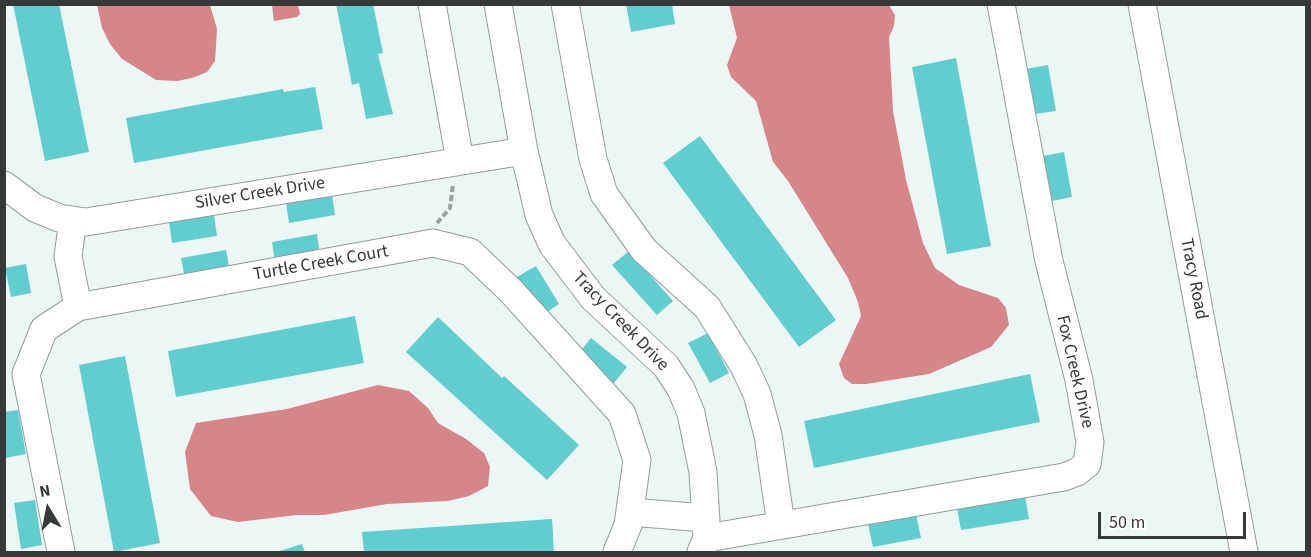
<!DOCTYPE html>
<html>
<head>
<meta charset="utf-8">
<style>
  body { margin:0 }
  #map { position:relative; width:1311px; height:557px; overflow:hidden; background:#ebf6f5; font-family:"Source Sans 3",sans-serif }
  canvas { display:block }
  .frame { position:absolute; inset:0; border:6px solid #353939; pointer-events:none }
  .north { position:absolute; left:18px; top:479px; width:60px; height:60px; -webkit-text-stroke:4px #fff; paint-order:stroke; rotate:350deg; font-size:16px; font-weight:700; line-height:24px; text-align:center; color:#353939 }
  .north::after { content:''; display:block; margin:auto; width:21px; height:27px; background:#353939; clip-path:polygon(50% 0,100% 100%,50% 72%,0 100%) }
  .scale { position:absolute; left:1098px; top:512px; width:148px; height:27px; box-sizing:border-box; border:3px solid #353939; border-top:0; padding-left:8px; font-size:18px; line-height:21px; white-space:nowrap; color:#353939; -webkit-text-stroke:4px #fff; paint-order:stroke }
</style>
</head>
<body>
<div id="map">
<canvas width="1311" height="557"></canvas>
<div class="frame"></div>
<div class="north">N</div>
<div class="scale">50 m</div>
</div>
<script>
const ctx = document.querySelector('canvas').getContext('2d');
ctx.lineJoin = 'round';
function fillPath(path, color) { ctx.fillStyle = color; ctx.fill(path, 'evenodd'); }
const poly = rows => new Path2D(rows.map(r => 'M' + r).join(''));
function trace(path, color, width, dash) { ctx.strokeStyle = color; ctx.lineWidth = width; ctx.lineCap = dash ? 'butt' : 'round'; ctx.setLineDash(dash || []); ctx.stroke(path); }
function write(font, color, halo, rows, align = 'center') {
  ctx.font = font + ' "Source Sans 3",sans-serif'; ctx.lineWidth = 5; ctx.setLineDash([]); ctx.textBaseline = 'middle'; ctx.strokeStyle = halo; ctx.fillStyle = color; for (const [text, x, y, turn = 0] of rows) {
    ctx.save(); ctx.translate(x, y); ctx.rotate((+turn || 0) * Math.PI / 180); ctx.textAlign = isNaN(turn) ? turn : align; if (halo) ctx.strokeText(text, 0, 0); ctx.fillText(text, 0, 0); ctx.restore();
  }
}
const water = poly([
  [97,5,210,5,217,29,215,61,207,72,192,78,177,81,156,80,122,59,110,44,102,28],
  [272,5,298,5,300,14,297,17,274,21],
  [729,5,889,5,895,15,894,26,889,37,893,111,906,180,923,243,935,268,959,285,998,298,1006,308,1009,325,991,347,929,374,866,384,852,384,844,378,839,364,861,316,858,302,848,278,788,181,773,162,756,101,731,77,727,65,737,38],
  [378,385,409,391,428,408,438,423,466,439,484,453,490,467,488,486,469,496,448,501,387,504,324,515,297,515,238,522,211,516,190,489,185,452,196,423,287,409]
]);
const building = poly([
  [13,4,59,4,89,152,45,161],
  [336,4,373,4,383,53,378,54,393,114,366,119,359,83,352,85],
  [626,4,672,4,675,24,631,32],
  [956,58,991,246,947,254,912,67],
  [1048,65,1056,111,1035,114,1026,69],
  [315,87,323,129,134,163,126,118,283,89,284,92],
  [700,136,836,320,799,347,663,163],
  [1064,152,1072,197,1052,201,1043,156],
  [332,195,335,215,289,223,286,202],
  [214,215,217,236,172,243,169,222],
  [317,234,320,255,275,263,272,242],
  [226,250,230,271,185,279,181,258],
  [629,251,673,301,657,315,612,265],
  [26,264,31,293,11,297,5,268],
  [536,266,559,304,541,316,517,277],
  [355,316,364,363,176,397,168,351],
  [438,317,502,378,504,376,579,445,547,480,406,352],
  [708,333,729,373,710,383,688,343],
  [591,338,627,367,613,384,578,354],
  [125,356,160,543,114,552,79,365],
  [1030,374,1040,422,814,468,804,421],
  [18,410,26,454,5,458,4,412],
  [1025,496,1029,519,961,530,957,508],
  [35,500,42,545,21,549,14,503],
  [916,514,921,538,873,547,868,524],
  [552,519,554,552,364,552,362,532],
  [302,544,305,552,277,552]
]);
const path = poly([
  [437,223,450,208,453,184]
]);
const minor = poly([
  [432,4,460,161],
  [498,4,524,151,539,215,552,244,593,298,666,366,681,389,691,413,703,472,707,538,701,552],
  [565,4,593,159,604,194,644,250,707,307,744,366,757,394,768,435,781,525],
  [1142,4,1244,552],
  [4,185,35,208,59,218,86,222,524,151],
  [73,220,68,256,78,307],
  [630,512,705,518],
  [707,538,1064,477,1077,472,1087,464,1090,442,1079,380,1049,261,1001,4],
  [61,552,26,374,44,329,78,307,433,243,470,252,511,291,622,414,637,460,628,525,617,552]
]);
const streetNames = [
  ["Silver Creek Drive",260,194,-9],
  ["Turtle Creek Court",321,264,-10],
  ["Tracy Road",1193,279,79],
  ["Tracy Creek Drive",620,322,46],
  ["Fox Creek Drive",1074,372,77]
];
fillPath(water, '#d6858b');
fillPath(building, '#61cdcd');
trace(minor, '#949d9d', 29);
trace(path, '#98a0a0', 4, [6, 3]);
trace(minor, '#fff', 27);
write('18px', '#353939', '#fff', streetNames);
</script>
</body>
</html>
